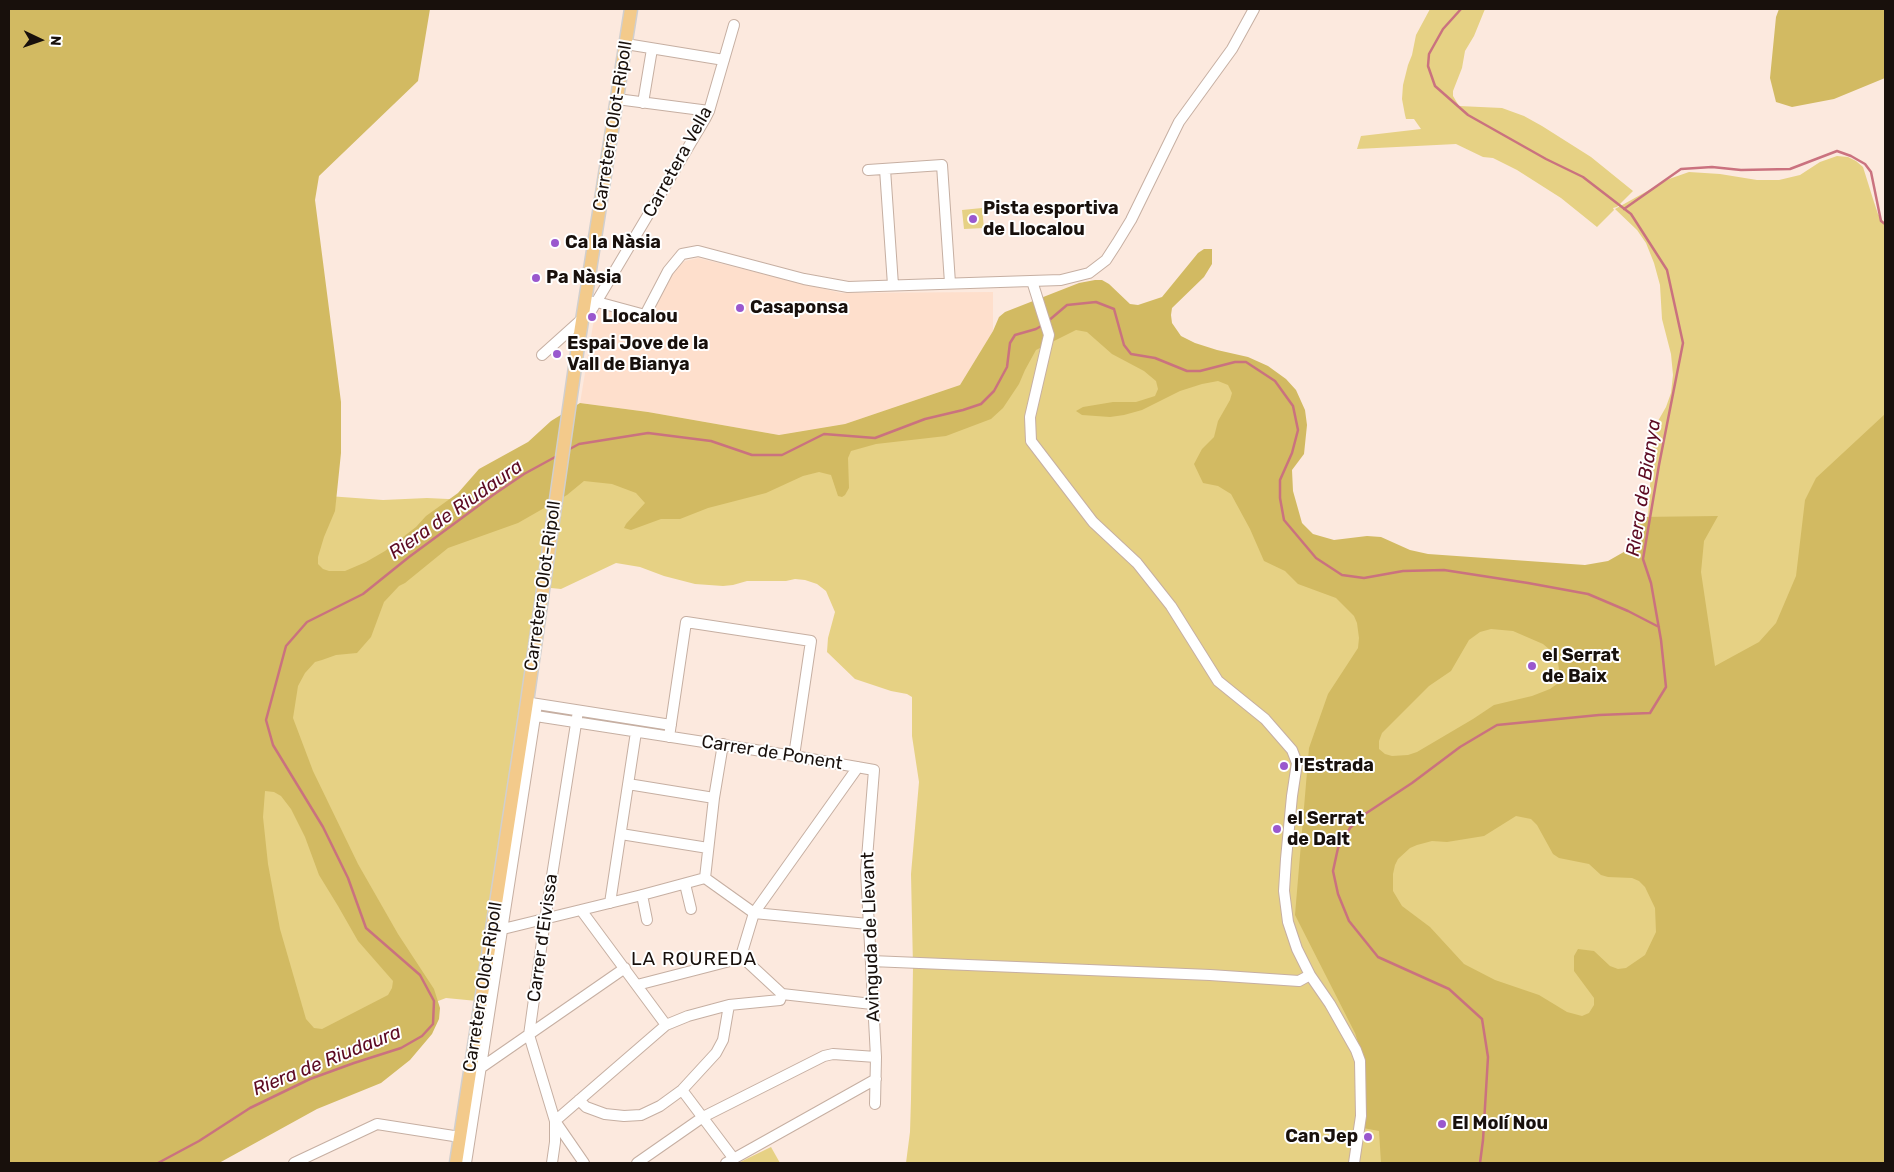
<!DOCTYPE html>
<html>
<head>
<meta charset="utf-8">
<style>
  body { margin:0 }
  #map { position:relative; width:1894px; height:1172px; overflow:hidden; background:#fce9de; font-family:Rubik,sans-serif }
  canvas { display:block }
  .frame { position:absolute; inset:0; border:10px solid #18100c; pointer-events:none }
  .north { position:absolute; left:15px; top:15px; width:50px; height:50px; -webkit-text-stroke:4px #fff; paint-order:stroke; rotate:93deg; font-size:14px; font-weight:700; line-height:20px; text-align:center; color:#18100c }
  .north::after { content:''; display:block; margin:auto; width:18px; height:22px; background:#18100c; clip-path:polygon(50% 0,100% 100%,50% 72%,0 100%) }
</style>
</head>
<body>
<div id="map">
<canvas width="1894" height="1172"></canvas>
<div class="frame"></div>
<div class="north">N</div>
</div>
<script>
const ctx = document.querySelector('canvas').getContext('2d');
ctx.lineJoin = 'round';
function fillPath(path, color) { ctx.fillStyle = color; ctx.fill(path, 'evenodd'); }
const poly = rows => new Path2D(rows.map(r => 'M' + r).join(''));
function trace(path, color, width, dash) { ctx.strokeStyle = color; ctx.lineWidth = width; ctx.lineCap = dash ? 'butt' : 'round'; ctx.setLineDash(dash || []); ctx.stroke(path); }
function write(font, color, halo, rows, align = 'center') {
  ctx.font = font + ' Rubik,sans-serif'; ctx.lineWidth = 4; ctx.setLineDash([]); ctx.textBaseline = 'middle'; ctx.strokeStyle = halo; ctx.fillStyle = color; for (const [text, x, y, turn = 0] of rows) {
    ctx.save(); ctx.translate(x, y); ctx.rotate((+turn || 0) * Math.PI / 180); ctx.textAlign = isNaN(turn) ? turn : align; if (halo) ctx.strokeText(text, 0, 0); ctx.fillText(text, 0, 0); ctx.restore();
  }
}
const built = poly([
  [698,258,841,293,993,292,993,331,960,385,845,424,779,435,648,412,580,403,595,313,601,308,648,321,675,269,685,261]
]);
const green = poly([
  [1430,9,1485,9,1474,36,1465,51,1462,68,1453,91,1453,96,1459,106,1502,108,1524,116,1542,126,1591,157,1633,191,1617,207,1613,208,1614,210,1597,227,1561,198,1517,170,1493,158,1483,157,1456,144,1357,149,1361,136,1421,129,1414,119,1406,119,1405,115,1402,99,1403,85,1408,65,1412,55,1416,35],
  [1837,156,1848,157,1856,161,1863,167,1873,199,1878,214,1885,224,1885,1163,906,1163,910,1132,911,1099,913,967,911,874,919,782,912,736,912,697,907,694,891,691,855,679,827,652,828,638,835,612,826,591,817,584,805,580,795,579,786,581,747,581,733,585,723,586,695,584,664,576,640,567,616,563,561,589,551,588,547,591,550,592,502,915,477,1001,446,998,9,1163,9,486,328,496,383,500,427,498,469,500,714,442,911,427,1043,315,1226,364,1280,532,1616,605,1648,518,1653,439,1658,421,1666,407,1671,393,1673,375,1671,354,1662,319,1660,285,1654,263,1646,243,1637,230,1615,209,1669,179,1689,172,1720,174,1757,180,1779,180,1800,175,1820,162],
  [982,208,984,228,964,229,962,210],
  [771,1147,780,1163,738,1163]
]);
const forest = poly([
  [9,9,430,9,418,81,319,176,315,200,341,402,341,453,335,511,324,537,318,557,318,564,323,569,329,571,345,571,366,562,385,551,416,527,426,516,458,493,479,469,528,442,551,421,580,403,648,412,779,435,845,424,960,385,993,331,999,317,1005,312,1079,283,1095,280,1102,280,1109,284,1130,304,1138,305,1162,297,1198,253,1204,249,1212,249,1212,264,1204,277,1172,308,1171,315,1172,323,1181,336,1195,343,1217,350,1248,357,1268,366,1286,379,1296,390,1305,410,1307,425,1304,454,1292,470,1293,491,1302,523,1313,534,1334,540,1367,536,1381,537,1410,550,1428,554,1585,565,1608,561,1629,549,1636,534,1639,517,1718,516,1704,541,1701,572,1715,666,1759,642,1776,623,1796,576,1805,500,1816,478,1885,414,1885,1163,1381,1163,1379,1131,1363,1128,1364,1060,1355,1033,1295,915,1309,748,1328,694,1358,648,1359,638,1357,623,1354,616,1336,598,1298,584,1285,571,1264,561,1250,529,1231,494,1218,486,1203,483,1194,464,1202,449,1214,437,1218,421,1230,400,1232,393,1228,385,1218,381,1202,384,1180,391,1142,410,1124,415,1110,417,1082,415,1076,411,1083,407,1113,402,1136,402,1155,396,1158,389,1156,381,1144,371,1112,354,1087,332,1076,330,1036,350,1025,370,1019,384,1003,408,991,419,946,436,876,444,851,451,848,458,849,488,845,495,842,497,838,496,831,475,819,472,803,476,766,493,708,508,680,519,661,519,631,530,624,528,626,524,645,503,636,493,612,484,584,481,567,495,518,523,448,548,405,583,399,586,384,602,371,637,357,653,336,655,322,660,315,662,305,673,298,686,293,718,313,771,358,864,398,934,434,989,440,1008,439,1019,432,1034,410,1060,381,1083,317,1109,219,1163,9,1163],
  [1491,629,1513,631,1543,644,1549,649,1558,663,1560,676,1557,684,1550,689,1532,696,1494,705,1473,719,1417,752,1408,755,1392,756,1385,754,1379,749,1379,741,1382,733,1429,686,1451,671,1469,640,1480,632],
  [265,791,274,792,281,796,291,809,305,837,319,875,338,906,358,941,393,981,392,988,388,995,322,1029,314,1028,306,1019,280,929,268,864,263,817],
  [1516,816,1531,819,1537,825,1553,854,1559,858,1589,864,1601,875,1608,877,1632,878,1639,881,1645,887,1655,908,1656,932,1645,955,1626,968,1618,969,1610,966,1594,951,1578,949,1574,956,1574,971,1594,998,1594,1005,1589,1013,1582,1016,1567,1012,1539,995,1495,980,1464,964,1430,927,1402,906,1393,891,1393,874,1395,865,1398,859,1410,848,1417,845,1432,841,1447,842,1484,836],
  [1779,9,1885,9,1885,78,1834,99,1792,107,1776,102,1770,78,1776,17]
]);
const stream = poly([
  [1461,9,1443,29,1429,54,1428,66,1435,86,1468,115,1546,159,1583,177,1631,214,1667,270,1683,343,1659,465,1643,559,1651,583,1661,640,1666,687,1650,713,1599,715,1497,725,1460,747,1412,783,1362,816,1350,828,1338,848,1333,871,1338,894,1349,921,1378,957,1449,989,1482,1019,1488,1057,1483,1140,1480,1163],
  [1624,209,1681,169,1712,167,1741,170,1790,169,1837,151,1851,156,1865,164,1871,172,1881,221,1885,224],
  [1047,322,1067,305,1096,302,1114,309,1124,345,1131,354,1155,358,1187,371,1200,371,1235,362,1246,362,1275,381,1293,406,1298,430,1292,453,1280,480,1280,498,1284,520,1316,558,1342,575,1364,578,1403,571,1444,570,1528,583,1588,594,1628,611,1659,627],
  [566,451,579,444,648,433,711,441,752,455,782,455,824,434,875,438,925,419,963,410,981,404,994,391,1007,367,1010,343,1015,335,1036,329,1043,325],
  [158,1163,199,1141,250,1108,310,1079,354,1063,401,1048,422,1036,433,1024,434,1001,420,975,366,928,348,878,323,827,273,745,266,720,286,646,307,622,363,594,409,557,493,495,524,474,557,456]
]);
const minor = poly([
  [626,44,724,60],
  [617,99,709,111],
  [643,103,652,49],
  [885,169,893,285],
  [868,170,942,165,950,283],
  [1032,281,1049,335,1030,417,1031,441,1093,522,1137,563,1171,606,1218,681,1265,719,1292,750,1297,763,1292,796,1286,859,1284,891,1288,922,1297,949,1310,975,1330,1004,1356,1050,1360,1061,1361,1116,1354,1163],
  [586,302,597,302,645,315,668,271,682,254,698,251,804,279,848,287,1061,280,1089,273,1106,260,1117,243,1131,220,1179,122,1232,49,1254,9],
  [542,355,591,311,705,119,709,111,734,25],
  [531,703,671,725],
  [536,716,794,756,874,770,866,871,876,1057,875,1104],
  [669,737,686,622,811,641,794,756],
  [723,744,714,798,705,878,754,913,868,924],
  [628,784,714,798],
  [621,834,708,848],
  [685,884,691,909],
  [642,895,647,920],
  [610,903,636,732],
  [581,910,666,1025],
  [503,929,642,895,705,878],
  [871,961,1210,975,1299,981,1310,975],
  [637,985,734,960,741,956],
  [782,994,741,956,754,913,858,767],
  [482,1067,625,968],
  [682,1090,734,1159],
  [579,1100,586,1107,605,1114,624,1116,641,1115,660,1106,682,1090,716,1053,723,1040,729,1005],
  [294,1163,377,1124,460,1137],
  [466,1163,537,704],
  [552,1163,555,1142,555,1121,529,1035,545,920,578,711],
  [584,1163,555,1121,666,1025,688,1016,729,1005,780,1000,782,994,872,1004],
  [637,1163,703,1117,824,1056,833,1054,876,1057],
  [726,1163,876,1079]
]);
const major = poly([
  [456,1163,527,702,578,346,631,9]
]);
const markers = [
  [973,219,5,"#9a58ce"],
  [555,243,5,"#9a58ce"],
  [536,278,5,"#9a58ce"],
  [740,308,5,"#9a58ce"],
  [592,317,5,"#9a58ce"],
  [557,354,5,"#9a58ce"],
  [1532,666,5,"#9a58ce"],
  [1284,766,5,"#9a58ce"],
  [1277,829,5,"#9a58ce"],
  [1442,1124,5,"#9a58ce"],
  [1368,1137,5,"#9a58ce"]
];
const streetNames = [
  ["Carretera Olot-Ripoll",613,126,-81],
  ["Carretera Vella",678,162,-61],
  ["Carretera Olot-Ripoll",543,586,-82],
  ["Carrer de Ponent",772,753,9],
  ["Avinguda de Llevant",871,937,-92],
  ["Carrer d'Eivissa",543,938,-82],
  ["Carretera Olot-Ripoll",483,987,-81]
];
const poiNames = [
  ["Pista esportiva",983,209],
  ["de Llocalou",983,230],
  ["Ca la Nàsia",565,243],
  ["Pa Nàsia",546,278],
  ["Casaponsa",750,308],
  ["Llocalou",602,317],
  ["Espai Jove de la",567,344],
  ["Vall de Bianya",567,365],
  ["el Serrat",1542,656],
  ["de Baix",1542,677],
  ["l'Estrada",1294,766],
  ["el Serrat",1287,819],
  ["de Dalt",1287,840],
  ["El Molí Nou",1452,1124],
  ["Can Jep",1358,1137,"right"]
];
const waterNames = [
  ["Riera de Bianya",1644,488,-81],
  ["Riera de Riudaura",456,510,-35],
  ["Riera de Riudaura",327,1061,-22]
];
const neighbourhoodNames = [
  ["LA ROUREDA",694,960]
];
fillPath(built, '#fedfcc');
fillPath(green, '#e6d184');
fillPath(forest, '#d2ba62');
trace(stream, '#ca727f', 2.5);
trace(minor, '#c6afa2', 12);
trace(major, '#d1cfce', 15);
trace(minor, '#fff', 10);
trace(major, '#f3ca8b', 12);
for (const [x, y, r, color] of markers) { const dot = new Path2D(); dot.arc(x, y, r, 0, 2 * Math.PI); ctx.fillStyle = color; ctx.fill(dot); trace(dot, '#fff', 2); }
write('18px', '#18100c', '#fff', streetNames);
write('bold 18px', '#18100c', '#fff', poiNames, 'left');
write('italic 19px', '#5d0b23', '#fff', waterNames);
ctx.letterSpacing = '1px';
write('19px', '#18100c', '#fff', neighbourhoodNames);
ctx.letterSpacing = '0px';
</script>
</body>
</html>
